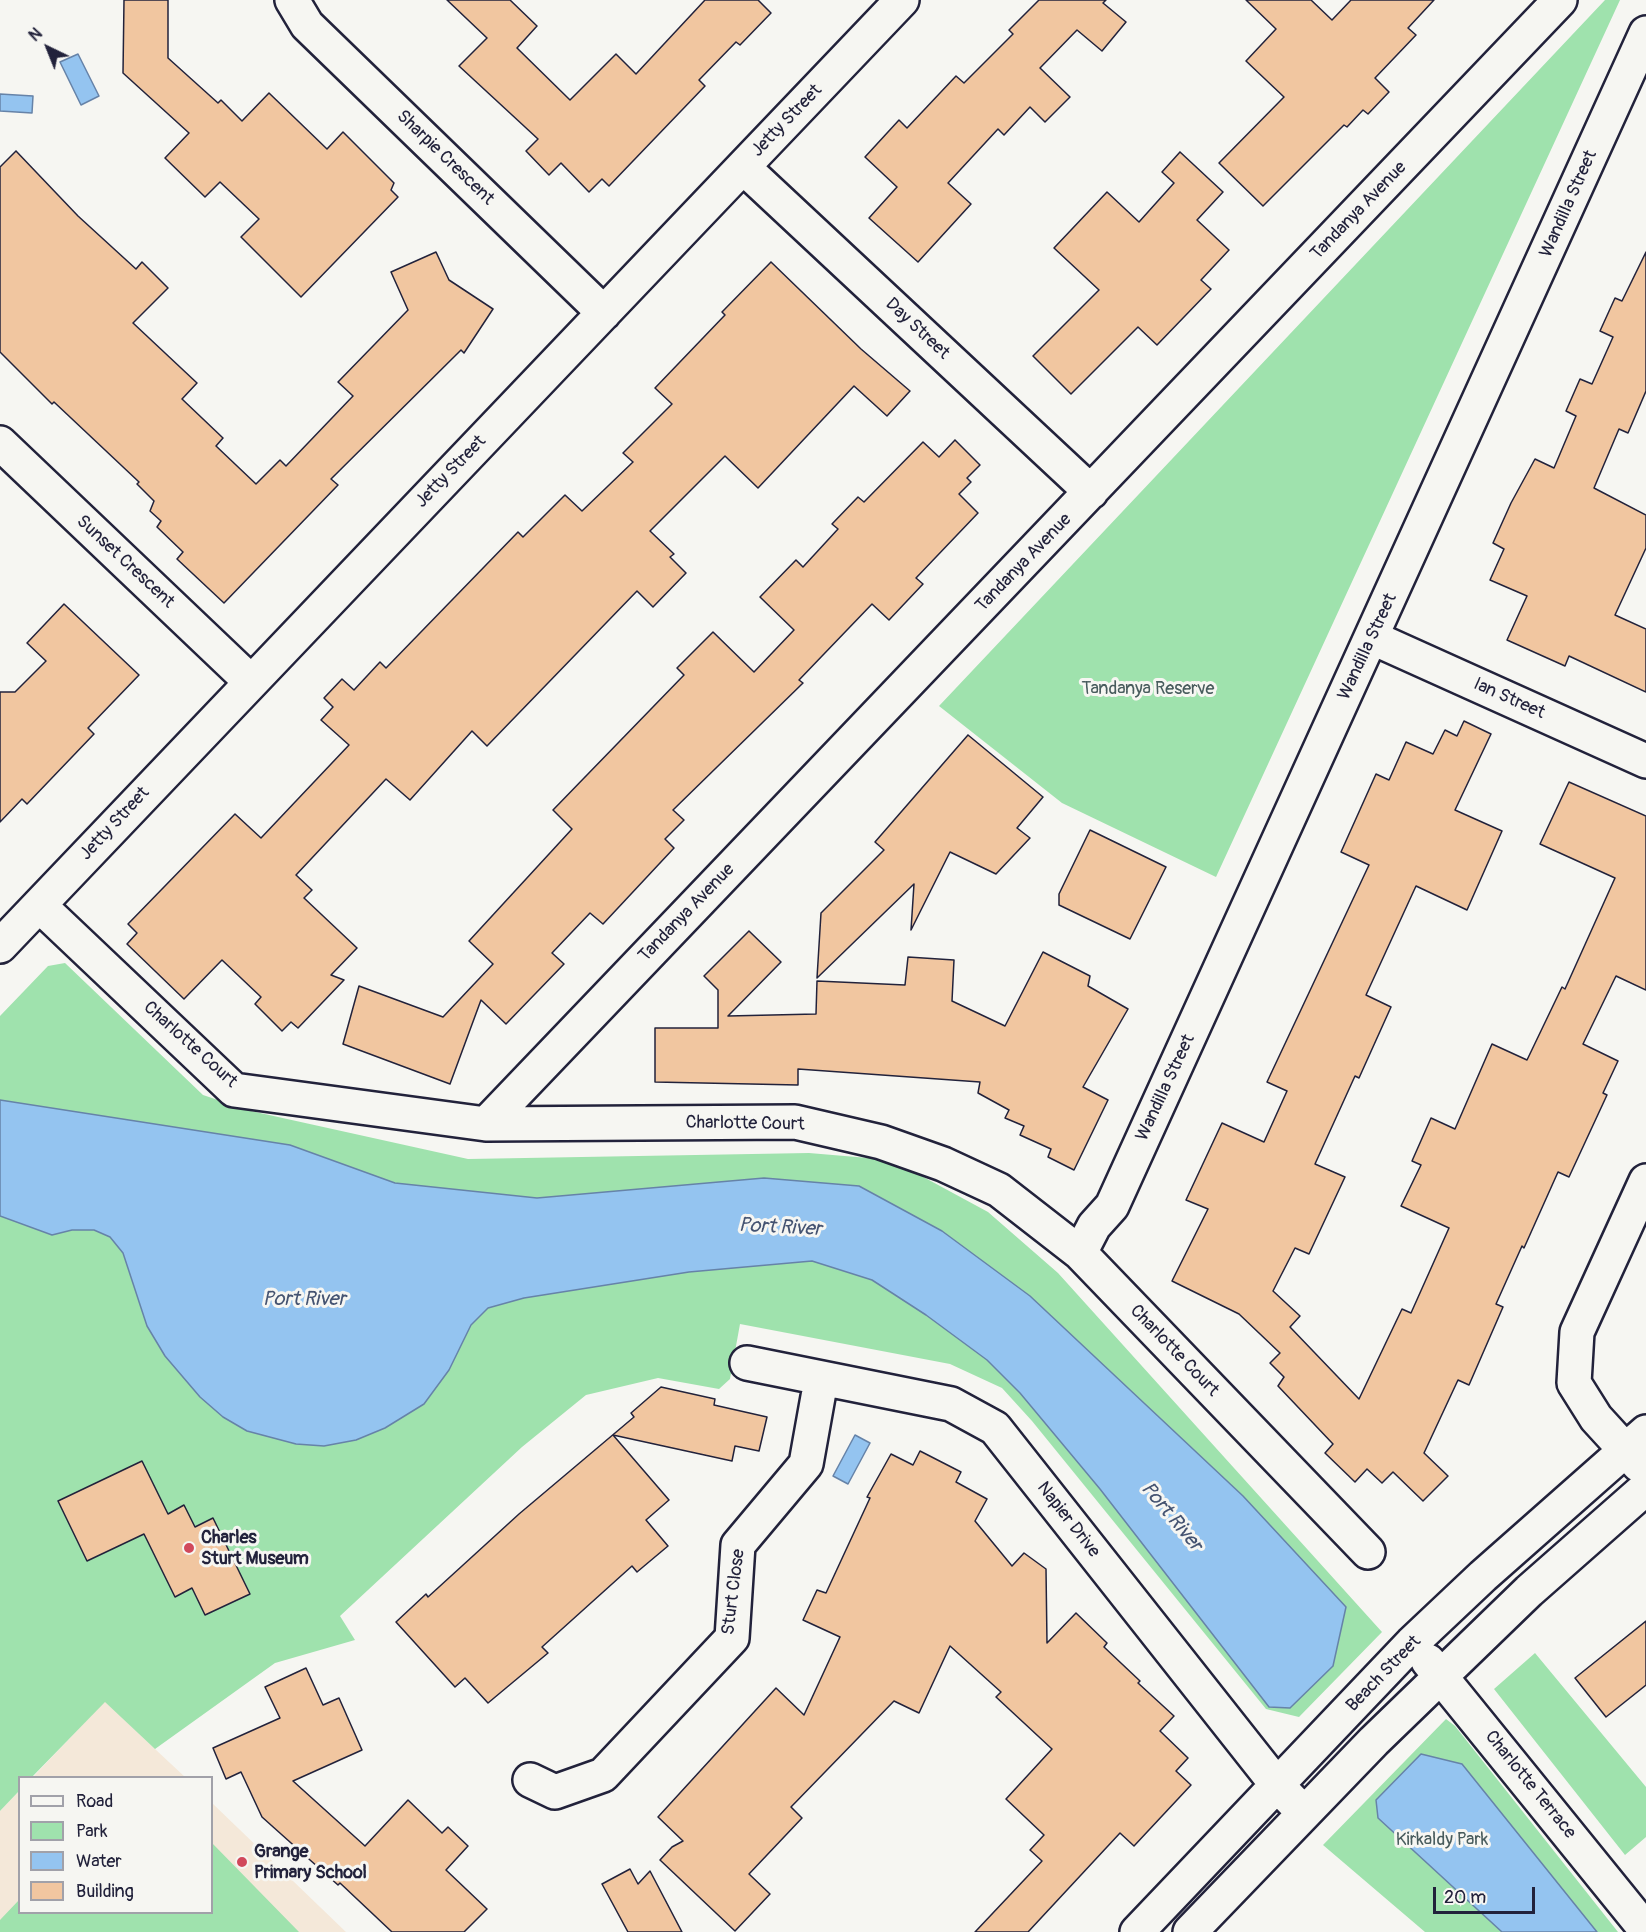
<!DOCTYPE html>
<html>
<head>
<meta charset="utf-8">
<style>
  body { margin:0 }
  #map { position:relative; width:1646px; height:1932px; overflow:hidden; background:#f6f6f2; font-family:Pangolin,sans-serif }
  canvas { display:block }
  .legend { position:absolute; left:18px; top:1776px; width:195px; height:138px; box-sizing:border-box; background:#f6f6f2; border:2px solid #a1a1a9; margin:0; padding:8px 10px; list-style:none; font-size:18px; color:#22223b }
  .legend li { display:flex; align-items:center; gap:12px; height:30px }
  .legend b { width:30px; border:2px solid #a1a1a9 }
  .north { position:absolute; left:18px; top:18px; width:60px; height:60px; -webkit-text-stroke:4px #f6f6f2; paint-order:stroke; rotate:317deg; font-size:16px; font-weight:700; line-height:24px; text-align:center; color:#22223b }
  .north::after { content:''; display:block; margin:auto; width:21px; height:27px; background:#22223b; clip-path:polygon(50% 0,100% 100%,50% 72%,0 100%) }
  .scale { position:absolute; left:1433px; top:1887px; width:102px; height:27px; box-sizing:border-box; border:3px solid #22223b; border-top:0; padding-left:8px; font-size:18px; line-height:21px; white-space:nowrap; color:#22223b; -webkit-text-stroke:4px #f6f6f2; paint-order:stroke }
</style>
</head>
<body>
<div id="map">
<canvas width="1646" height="1932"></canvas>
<ul class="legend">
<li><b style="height:8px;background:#f6f6f2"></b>Road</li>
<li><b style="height:16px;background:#9fe2ad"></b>Park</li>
<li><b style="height:16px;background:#94c4f0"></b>Water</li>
<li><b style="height:16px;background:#f1c6a0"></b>Building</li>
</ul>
<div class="north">N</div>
<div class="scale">20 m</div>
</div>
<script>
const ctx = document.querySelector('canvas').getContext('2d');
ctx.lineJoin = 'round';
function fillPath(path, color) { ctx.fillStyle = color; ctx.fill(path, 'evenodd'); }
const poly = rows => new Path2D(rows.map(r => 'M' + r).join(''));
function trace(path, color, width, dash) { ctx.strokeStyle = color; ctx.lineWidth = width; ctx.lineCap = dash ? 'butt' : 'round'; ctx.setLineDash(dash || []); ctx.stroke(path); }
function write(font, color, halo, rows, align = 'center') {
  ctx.font = font + ' Pangolin,sans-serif'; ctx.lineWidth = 6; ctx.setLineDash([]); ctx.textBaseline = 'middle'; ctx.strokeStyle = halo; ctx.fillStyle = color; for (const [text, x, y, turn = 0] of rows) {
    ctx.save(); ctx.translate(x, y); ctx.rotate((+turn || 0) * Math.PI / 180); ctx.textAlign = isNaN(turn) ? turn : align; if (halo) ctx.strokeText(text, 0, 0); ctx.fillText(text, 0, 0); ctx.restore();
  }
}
const built = poly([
  [105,1701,155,1749,185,1777,32,1778],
  [19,1791,20,1912,212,1912,212,1803,346,1932,0,1932,0,1811]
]);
const green = poly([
  [1605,0,1620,0,1216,877,1062,803,939,706],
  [65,963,203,1095,251,1111,468,1159,809,1153,892,1160,988,1212,1058,1273,1382,1632,1299,1717,1266,1709,1032,1421,1002,1388,950,1364,740,1324,730,1379,719,1389,658,1378,586,1395,522,1447,340,1616,355,1640,275,1663,155,1749,105,1702,32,1777,20,1778,19,1791,0,1811,0,1016,48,966],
  [1535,1653,1646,1787,1646,1837,1625,1855,1494,1689],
  [1446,1719,1455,1726,1618,1932,1425,1932,1323,1845],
  [212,1843,299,1932,0,1932,0,1920,19,1900,20,1912,212,1912]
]);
const water = poly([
  [78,54,99,96,81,105,60,62,78,54],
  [0,94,33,96,32,113,0,111,0,94],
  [0,1100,290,1145,395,1183,537,1198,764,1178,859,1186,942,1231,1030,1296,1243,1496,1346,1607,1333,1666,1290,1708,1269,1707,1100,1489,1020,1393,987,1360,926,1315,872,1280,812,1261,689,1272,524,1298,488,1308,471,1325,449,1370,424,1404,385,1428,356,1440,324,1446,296,1444,247,1431,223,1417,200,1397,165,1356,147,1326,123,1253,110,1237,94,1230,72,1230,52,1235,0,1216,0,1100],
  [855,1435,870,1443,848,1484,833,1476,855,1435],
  [1421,1754,1462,1764,1597,1932,1502,1932,1378,1818,1376,1800,1421,1754]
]);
const building = poly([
  [124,0,168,0,168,58,218,103,221,100,242,121,269,93,327,149,343,132,394,183,391,190,398,197,301,297,241,237,259,219,220,182,205,197,165,158,189,133,123,73,124,0],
  [447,0,510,0,537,26,517,48,570,100,616,54,636,74,705,0,758,0,771,13,740,45,736,42,699,80,705,86,609,186,602,179,589,192,561,163,549,175,526,151,538,139,459,66,487,38,447,0],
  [1039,0,1106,0,1103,3,1126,22,1102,51,1077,30,1040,68,1070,97,1045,122,1030,107,1004,135,998,129,948,183,971,204,918,262,869,218,897,187,865,157,899,120,907,128,956,76,964,83,1013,34,1009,30,1039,0],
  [1246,0,1311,0,1332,20,1351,0,1434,0,1408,28,1416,35,1375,78,1389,92,1368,114,1363,110,1347,127,1344,125,1263,206,1219,163,1284,97,1246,61,1276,29,1246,0],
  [16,151,78,216,136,269,142,262,168,288,133,323,197,383,182,399,223,438,216,446,256,484,280,460,286,466,353,396,338,382,408,310,391,272,436,252,449,280,493,309,464,353,461,350,331,479,338,485,224,603,177,559,183,552,157,527,161,521,150,511,154,501,137,484,139,482,54,402,52,404,0,352,0,167,16,151],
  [1180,152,1223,192,1197,220,1229,250,1201,280,1211,289,1157,345,1138,327,1071,394,1033,356,1099,290,1054,248,1107,192,1139,222,1174,183,1162,172,1180,152],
  [1646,252,1646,391,1628,433,1619,429,1594,488,1646,515,1646,548,1615,615,1646,629,1646,692,1569,656,1565,666,1507,640,1527,596,1490,580,1504,549,1493,543,1511,503,1535,459,1554,468,1576,416,1566,411,1580,379,1592,384,1613,337,1600,331,1615,298,1622,301,1646,252],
  [771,262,861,349,910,391,887,416,854,386,758,488,725,456,650,531,674,554,670,557,686,573,653,607,637,591,487,746,472,731,410,800,386,779,296,875,312,890,304,898,357,948,331,975,344,980,298,1028,291,1022,282,1031,255,1004,261,997,222,960,184,999,127,944,137,933,128,924,235,814,261,838,349,745,321,720,333,707,324,698,342,679,354,690,380,662,386,668,518,532,523,537,565,495,582,511,633,462,623,453,672,404,655,388,725,315,722,312,771,262],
  [955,440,980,465,967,478,971,482,959,494,978,513,916,578,923,584,889,620,872,604,799,680,803,683,673,810,684,820,665,839,674,848,603,924,590,913,552,953,564,964,506,1024,481,1000,450,1084,343,1044,359,986,443,1017,493,964,469,941,572,829,553,810,684,675,677,668,713,632,754,672,794,630,760,597,796,560,803,567,838,529,832,524,858,497,864,502,923,442,939,457,955,440],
  [64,604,139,675,88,728,94,734,27,804,22,799,0,822,0,692,15,692,46,661,27,643,64,604],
  [1464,721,1491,734,1455,810,1502,831,1467,910,1416,886,1366,995,1391,1007,1359,1078,1355,1076,1315,1164,1345,1177,1309,1254,1295,1248,1273,1291,1300,1316,1290,1327,1359,1399,1402,1309,1411,1313,1449,1228,1401,1206,1421,1165,1412,1161,1431,1118,1455,1129,1492,1044,1527,1060,1562,987,1565,989,1615,878,1540,844,1569,782,1646,816,1646,990,1616,976,1583,1044,1618,1061,1603,1093,1607,1095,1569,1177,1558,1172,1524,1248,1522,1246,1496,1304,1503,1307,1469,1385,1458,1380,1424,1453,1448,1476,1423,1501,1393,1472,1382,1483,1367,1469,1355,1482,1325,1453,1333,1444,1278,1386,1284,1377,1270,1363,1280,1353,1239,1314,1172,1281,1208,1209,1186,1200,1222,1123,1264,1142,1287,1091,1267,1082,1369,865,1341,852,1376,774,1389,780,1406,742,1433,754,1445,730,1457,736,1464,721],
  [968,735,1043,797,1017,828,1030,838,996,874,950,852,911,930,914,884,817,978,821,913,884,850,875,842,968,735],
  [1090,830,1166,867,1130,939,1059,905,1059,894,1090,830],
  [749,931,781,962,728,1016,816,1014,817,981,905,985,908,957,954,960,952,1001,1005,1026,1043,952,1090,976,1088,986,1128,1009,1083,1087,1108,1100,1074,1170,1048,1157,1051,1149,1020,1135,1024,1126,1005,1118,1009,1110,978,1093,980,1082,798,1069,798,1085,655,1082,655,1028,718,1028,718,990,704,976,749,931],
  [661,1387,715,1399,714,1405,767,1417,759,1451,735,1446,732,1461,613,1435,669,1500,646,1520,668,1546,637,1572,632,1566,542,1647,548,1653,488,1703,465,1678,455,1687,396,1622,426,1594,428,1597,519,1514,634,1417,631,1413,661,1387],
  [920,1451,961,1472,956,1482,987,1499,975,1521,1012,1566,1024,1553,1046,1569,1047,1643,1076,1613,1107,1643,1104,1647,1140,1681,1138,1683,1174,1716,1160,1731,1188,1758,1176,1771,1191,1785,1134,1846,1120,1833,1028,1932,975,1932,1042,1861,1030,1850,1044,1835,1006,1799,1052,1749,996,1697,1001,1692,950,1646,919,1713,894,1701,791,1807,802,1818,749,1874,770,1894,735,1931,660,1860,672,1847,683,1841,658,1817,776,1688,804,1715,840,1637,803,1620,817,1590,826,1593,870,1498,867,1497,891,1454,913,1465,920,1451],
  [142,1461,168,1514,184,1505,195,1527,213,1518,250,1594,205,1615,192,1588,175,1597,144,1534,87,1561,58,1501,142,1461],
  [1646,1621,1646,1685,1606,1717,1575,1678,1646,1621],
  [306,1668,323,1705,339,1698,362,1750,293,1781,365,1846,408,1800,442,1833,448,1827,468,1846,446,1870,487,1909,464,1932,392,1932,340,1883,338,1885,262,1817,241,1772,226,1779,213,1748,280,1718,265,1687,306,1668],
  [630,1869,638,1884,650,1871,682,1932,628,1932,602,1884,630,1869]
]);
const minor = poly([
  [292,0,307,25,604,313],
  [743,167,1091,492],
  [0,443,250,681],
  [1373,638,1646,761],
  [39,905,234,1090,486,1124,795,1122,881,1142,943,1164,999,1190,1080,1253,1368,1552],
  [0,946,902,0],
  [486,1124,1560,0],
  [1080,1253,1094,1226,1112,1206,1646,33],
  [747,1363,951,1404,995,1428,1277,1785,1304,1813],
  [1639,1465,1596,1418,1574,1383,1577,1332,1646,1181],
  [1428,1661,1646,1930],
  [530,1780,555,1792,603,1775,732,1638,738,1545,806,1464,821,1380],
  [1137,1932,1412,1643,1483,1576,1646,1432],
  [1190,1932,1374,1741,1529,1591,1646,1488]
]);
const markers = [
  [189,1548,6,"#d1495b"],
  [242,1862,6,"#d1495b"]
];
const streetNames = [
  ["Jetty Street",787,121,-46],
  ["Sharpie Crescent",445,158,44],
  ["Wandilla Street",1569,204,-66],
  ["Tandanya Avenue",1359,211,-46],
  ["Day Street",917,329,43],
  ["Jetty Street",451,472,-46],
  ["Sunset Crescent",125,562,43],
  ["Tandanya Avenue",1024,563,-46],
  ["Wandilla Street",1368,647,-65],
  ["Ian Street",1509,699,24],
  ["Jetty Street",115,824,-47],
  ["Tandanya Avenue",687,913,-46],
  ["Charlotte Court",190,1045,42],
  ["Wandilla Street",1166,1088,-65],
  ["Charlotte Court",745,1124,1],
  ["Charlotte Court",1174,1351,46],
  ["Napier Drive",1068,1520,52],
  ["Sturt Close",734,1592,-83],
  ["Beach Street",1384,1674,-46],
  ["Charlotte Terrace",1530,1785,51]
];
const parkNames = [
  ["Tandanya Reserve",1148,689],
  ["Kirkaldy Park",1442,1840]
];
const poiNames = [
  ["Charles",201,1538],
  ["Sturt Museum",201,1559],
  ["Grange",254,1852],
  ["Primary School",254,1873]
];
const waterNames = [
  ["Port River",780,1228,3],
  ["Port River",304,1300],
  ["Port River",1171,1517,50]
];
fillPath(built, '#f4e8d9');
fillPath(green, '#9fe2ad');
fillPath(water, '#94c4f0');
trace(water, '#6683a8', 1.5);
fillPath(building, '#f1c6a0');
trace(building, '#22223b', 1.5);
trace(minor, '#22223b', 38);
trace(minor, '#f6f6f2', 33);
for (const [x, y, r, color] of markers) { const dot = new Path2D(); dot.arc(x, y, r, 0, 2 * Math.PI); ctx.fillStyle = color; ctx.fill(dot); trace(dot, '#f6f6f2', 2); }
write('18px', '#22223b', '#f6f6f2', streetNames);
write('18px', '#485c5d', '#f6f6f2', parkNames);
write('bold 18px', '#22223b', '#f6f6f2', poiNames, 'left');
write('italic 20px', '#445371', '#f6f6f2', waterNames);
</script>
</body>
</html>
